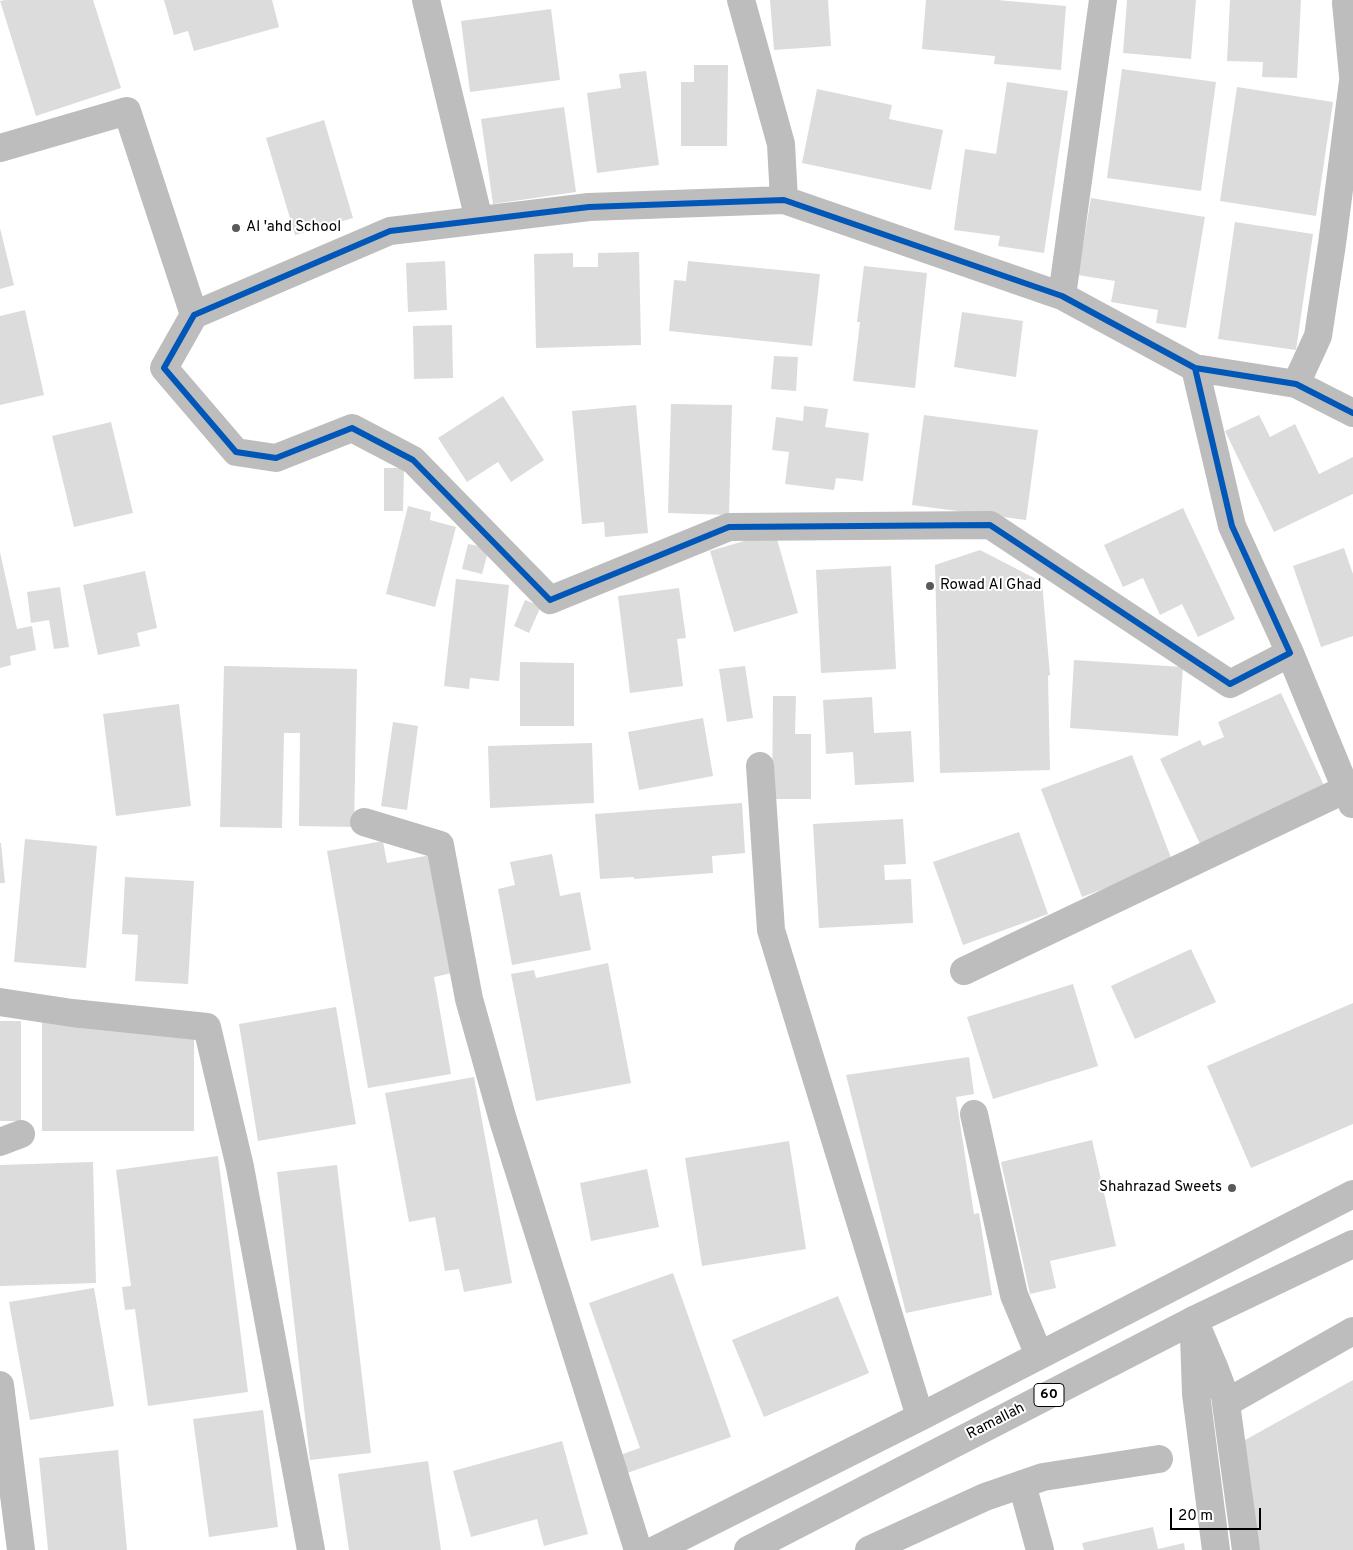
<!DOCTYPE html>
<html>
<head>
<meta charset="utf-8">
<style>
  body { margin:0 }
  #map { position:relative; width:1353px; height:1550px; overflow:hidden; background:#fff; font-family:Overpass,sans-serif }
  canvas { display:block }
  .scale { position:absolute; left:1170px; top:1508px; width:91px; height:22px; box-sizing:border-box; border:2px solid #000; border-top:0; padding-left:6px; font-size:15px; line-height:18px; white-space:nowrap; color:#000; -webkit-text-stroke:4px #fff; paint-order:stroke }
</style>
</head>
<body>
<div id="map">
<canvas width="1353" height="1550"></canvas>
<div class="scale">20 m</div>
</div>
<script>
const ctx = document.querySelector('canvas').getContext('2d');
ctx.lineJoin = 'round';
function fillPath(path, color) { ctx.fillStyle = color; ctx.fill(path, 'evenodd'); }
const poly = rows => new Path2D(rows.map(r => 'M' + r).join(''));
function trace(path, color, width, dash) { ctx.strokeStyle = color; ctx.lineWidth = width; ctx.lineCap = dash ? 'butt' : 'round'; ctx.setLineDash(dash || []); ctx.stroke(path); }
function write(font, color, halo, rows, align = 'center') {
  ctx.font = font + ' Overpass,sans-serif'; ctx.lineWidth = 4; ctx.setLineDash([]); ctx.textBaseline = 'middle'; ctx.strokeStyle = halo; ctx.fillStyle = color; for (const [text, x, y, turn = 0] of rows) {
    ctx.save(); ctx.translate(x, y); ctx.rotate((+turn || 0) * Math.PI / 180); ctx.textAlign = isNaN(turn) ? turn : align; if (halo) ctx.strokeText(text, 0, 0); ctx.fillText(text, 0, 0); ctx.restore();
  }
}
const building = poly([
  [5,0,93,0,121,88,36,116,0,1],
  [164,0,272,0,279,27,194,51,188,31,174,35],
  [770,0,828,0,831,46,774,50],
  [926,0,997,0,1066,6,1061,70,994,64,995,56,922,49],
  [1127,0,1196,0,1191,59,1123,53],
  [1230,0,1301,0,1297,78,1262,77,1263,62,1227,61],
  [551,9,560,80,470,92,461,21],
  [694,65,728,65,727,146,681,146,681,82,694,82],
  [1122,69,1216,82,1201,191,1107,178],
  [646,71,659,165,597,173,587,93,621,88,619,74],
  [1007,82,1068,91,1044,253,998,246,1000,236,954,230,965,149,996,154],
  [1237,87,1333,102,1316,216,1220,201],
  [817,89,892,105,889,119,943,130,931,190,802,163],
  [564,107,576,192,493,204,481,119],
  [324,120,353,218,295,235,266,138],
  [1091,198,1205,217,1186,328,1156,323,1158,310,1111,302,1115,281,1078,275],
  [1235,222,1313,234,1296,350,1218,339],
  [0,228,14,285,0,289],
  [639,252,641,345,536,348,534,254,573,253,573,267,598,267,598,253],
  [445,261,447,310,408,312,406,263],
  [688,261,820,274,812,346,669,331,674,280,686,281],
  [864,266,927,273,915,388,853,381,860,322,857,322],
  [25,310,44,395,0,405,0,316],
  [962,312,1023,321,1016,377,954,367],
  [452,325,453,378,414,379,413,326],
  [774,356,798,357,796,391,771,389],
  [503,396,544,460,511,482,498,462,467,482,438,438],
  [671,404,732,405,729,515,668,513],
  [636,405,648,533,605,537,604,522,582,524,572,411],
  [804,406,828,409,825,427,869,433,863,481,836,478,834,490,785,484,789,452,772,450,776,417,803,421],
  [924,415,1038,430,1026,520,912,505],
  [1259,415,1270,437,1295,424,1319,474,1353,457,1353,494,1274,532,1225,431],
  [111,422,133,513,74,527,52,436],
  [384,468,404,468,403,511,384,511],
  [408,506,431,512,430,520,456,527,435,607,386,594],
  [1183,508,1235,619,1198,637,1182,604,1160,615,1143,578,1123,587,1104,545],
  [775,532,798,613,734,632,710,551],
  [468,544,489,548,482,574,462,569],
  [1344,548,1353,574,1353,636,1321,647,1293,566],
  [980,550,1042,582,1050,675,1048,676,1050,770,940,773,935,565],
  [0,552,17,629,32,626,36,650,10,656,11,665,0,668],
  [891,566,896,669,821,673,816,570],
  [145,571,157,628,137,633,140,646,98,655,83,585],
  [456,579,509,585,499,681,470,678,469,689,444,686],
  [60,587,69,647,54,649,49,620,31,623,27,592],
  [679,588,686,638,677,639,683,686,630,693,618,596],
  [525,600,541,606,529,633,514,626],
  [1074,660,1183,667,1178,736,1070,728],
  [520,662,574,663,574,726,520,726],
  [224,666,357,669,354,827,299,826,300,733,284,733,282,828,220,827],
  [745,666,753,718,727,722,719,669],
  [1281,693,1326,790,1202,848,1160,759,1200,740,1203,746,1224,737,1218,722],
  [773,696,796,696,795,734,811,734,811,799,772,799],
  [872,697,874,733,911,731,914,782,855,785,853,752,826,754,823,700],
  [179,704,191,806,116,816,103,714],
  [703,718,713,776,639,790,628,732],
  [393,722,418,726,407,810,381,806],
  [592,743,594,803,490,808,488,746],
  [1132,755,1173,863,1082,897,1041,789],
  [742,803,745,853,712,856,713,873,634,879,634,877,600,879,595,814],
  [903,819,906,864,884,865,885,880,911,879,913,923,819,928,813,824],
  [1019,832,1048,914,963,945,933,862],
  [25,839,97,846,86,968,14,962],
  [383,841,387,863,431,855,452,973,434,977,451,1074,368,1088,327,851],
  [0,843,1,843,5,883,0,883],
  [552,854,560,896,580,892,591,950,512,965,498,889,515,885,510,862],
  [125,877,194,881,188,984,135,981,138,935,122,934],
  [1191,949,1216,1002,1135,1039,1111,986],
  [608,963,631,1083,536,1101,511,974,534,970,536,978],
  [1073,984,1098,1066,993,1099,967,1017],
  [1353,1003,1353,1124,1251,1168,1207,1066],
  [336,1007,356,1124,258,1141,239,1024],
  [42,1014,194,1026,194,1131,42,1131],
  [0,1021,21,1021,21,1121,0,1121],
  [969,1057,974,1094,956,1097,974,1214,979,1213,992,1295,906,1313,846,1075],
  [474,1077,512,1283,464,1292,459,1269,445,1271,435,1217,409,1222,385,1093],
  [1092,1140,1116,1246,1050,1261,1056,1288,1030,1294,1001,1162],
  [789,1141,806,1249,702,1266,685,1158],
  [218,1156,248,1392,148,1406,135,1309,125,1310,122,1287,131,1286,116,1170],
  [93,1162,96,1283,0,1286,0,1165],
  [337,1165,371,1453,310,1460,277,1172],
  [647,1169,659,1227,591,1241,580,1183],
  [673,1273,731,1437,627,1473,620,1455,640,1448,589,1303],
  [94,1288,114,1406,30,1420,9,1302],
  [838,1296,869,1373,764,1417,732,1340],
  [1353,1380,1353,1550,1253,1550,1238,1444],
  [263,1410,278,1527,209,1537,193,1419],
  [562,1441,588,1534,544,1546,537,1519,471,1537,453,1471],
  [118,1450,127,1550,48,1550,39,1458],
  [428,1461,441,1550,349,1550,338,1474],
  [1153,1527,1158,1549,1184,1543,1185,1550,1084,1550,1082,1543]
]);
const minor = poly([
  [426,0,479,220],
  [741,0,781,144,784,200],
  [1346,3,1353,76],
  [0,148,127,111,194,315],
  [1062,296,1103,0],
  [1195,368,1232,526,1290,653,1230,684,990,525,729,527,550,600,413,460,352,428,276,458,236,452,164,368,194,315,390,231,589,207,784,200,1062,296,1195,368,1296,384,1353,413],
  [1296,384,1318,336,1332,244,1353,81],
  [1290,653,1352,804],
  [760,766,771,930,920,1417],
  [364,822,440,845,469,999,503,1120,638,1550],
  [964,971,1346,789],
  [0,1002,72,1013,207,1027,240,1167,311,1550],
  [974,1114,1014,1295,1039,1355],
  [0,1142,21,1134],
  [1194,1320,1214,1367,1225,1396,1246,1550],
  [1194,1335,1196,1394,1216,1550],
  [0,1385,21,1550],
  [1226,1403,1353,1331],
  [1022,1484,1040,1550],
  [655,1550,920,1417,1353,1194],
  [869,1550,985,1497,1043,1477,1159,1459]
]);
const highway = poly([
  [748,1550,1194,1320,1353,1244]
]);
const cycleway = poly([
  [1195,368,1232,526,1290,653,1230,684,990,525,729,527,550,600,413,460,352,428,276,458,236,452,164,368,194,315,390,231,589,207,784,200,1062,296,1195,368,1296,384,1353,413]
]);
const markers = [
  [236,228,5,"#595959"],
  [930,586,5,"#595959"],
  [1232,1188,5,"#595959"]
];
const shields = [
  [1049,1395,30]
];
const shieldNames = [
  ["60",1049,1395]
];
const poiNames = [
  ["Al 'ahd School",246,228],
  ["Rowad Al Ghad",940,586],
  ["Shahrazad Sweets",1222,1188,"right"]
];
const streetNames = [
  ["Ramallah",996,1422,-27]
];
fillPath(building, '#dcdcdc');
trace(minor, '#bdbdbd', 28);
trace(highway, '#bdbdbd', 28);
trace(cycleway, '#0057b8', 6);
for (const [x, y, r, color] of markers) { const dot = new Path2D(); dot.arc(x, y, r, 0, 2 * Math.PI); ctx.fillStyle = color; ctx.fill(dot); trace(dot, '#fff', 2); }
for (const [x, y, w] of shields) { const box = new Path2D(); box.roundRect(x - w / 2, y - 11.5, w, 23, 4); ctx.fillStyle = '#fff'; ctx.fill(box); trace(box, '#000', 1); }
write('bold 14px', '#000', null, shieldNames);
write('15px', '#000', '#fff', poiNames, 'left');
write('15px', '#000', '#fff', streetNames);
</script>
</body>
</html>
